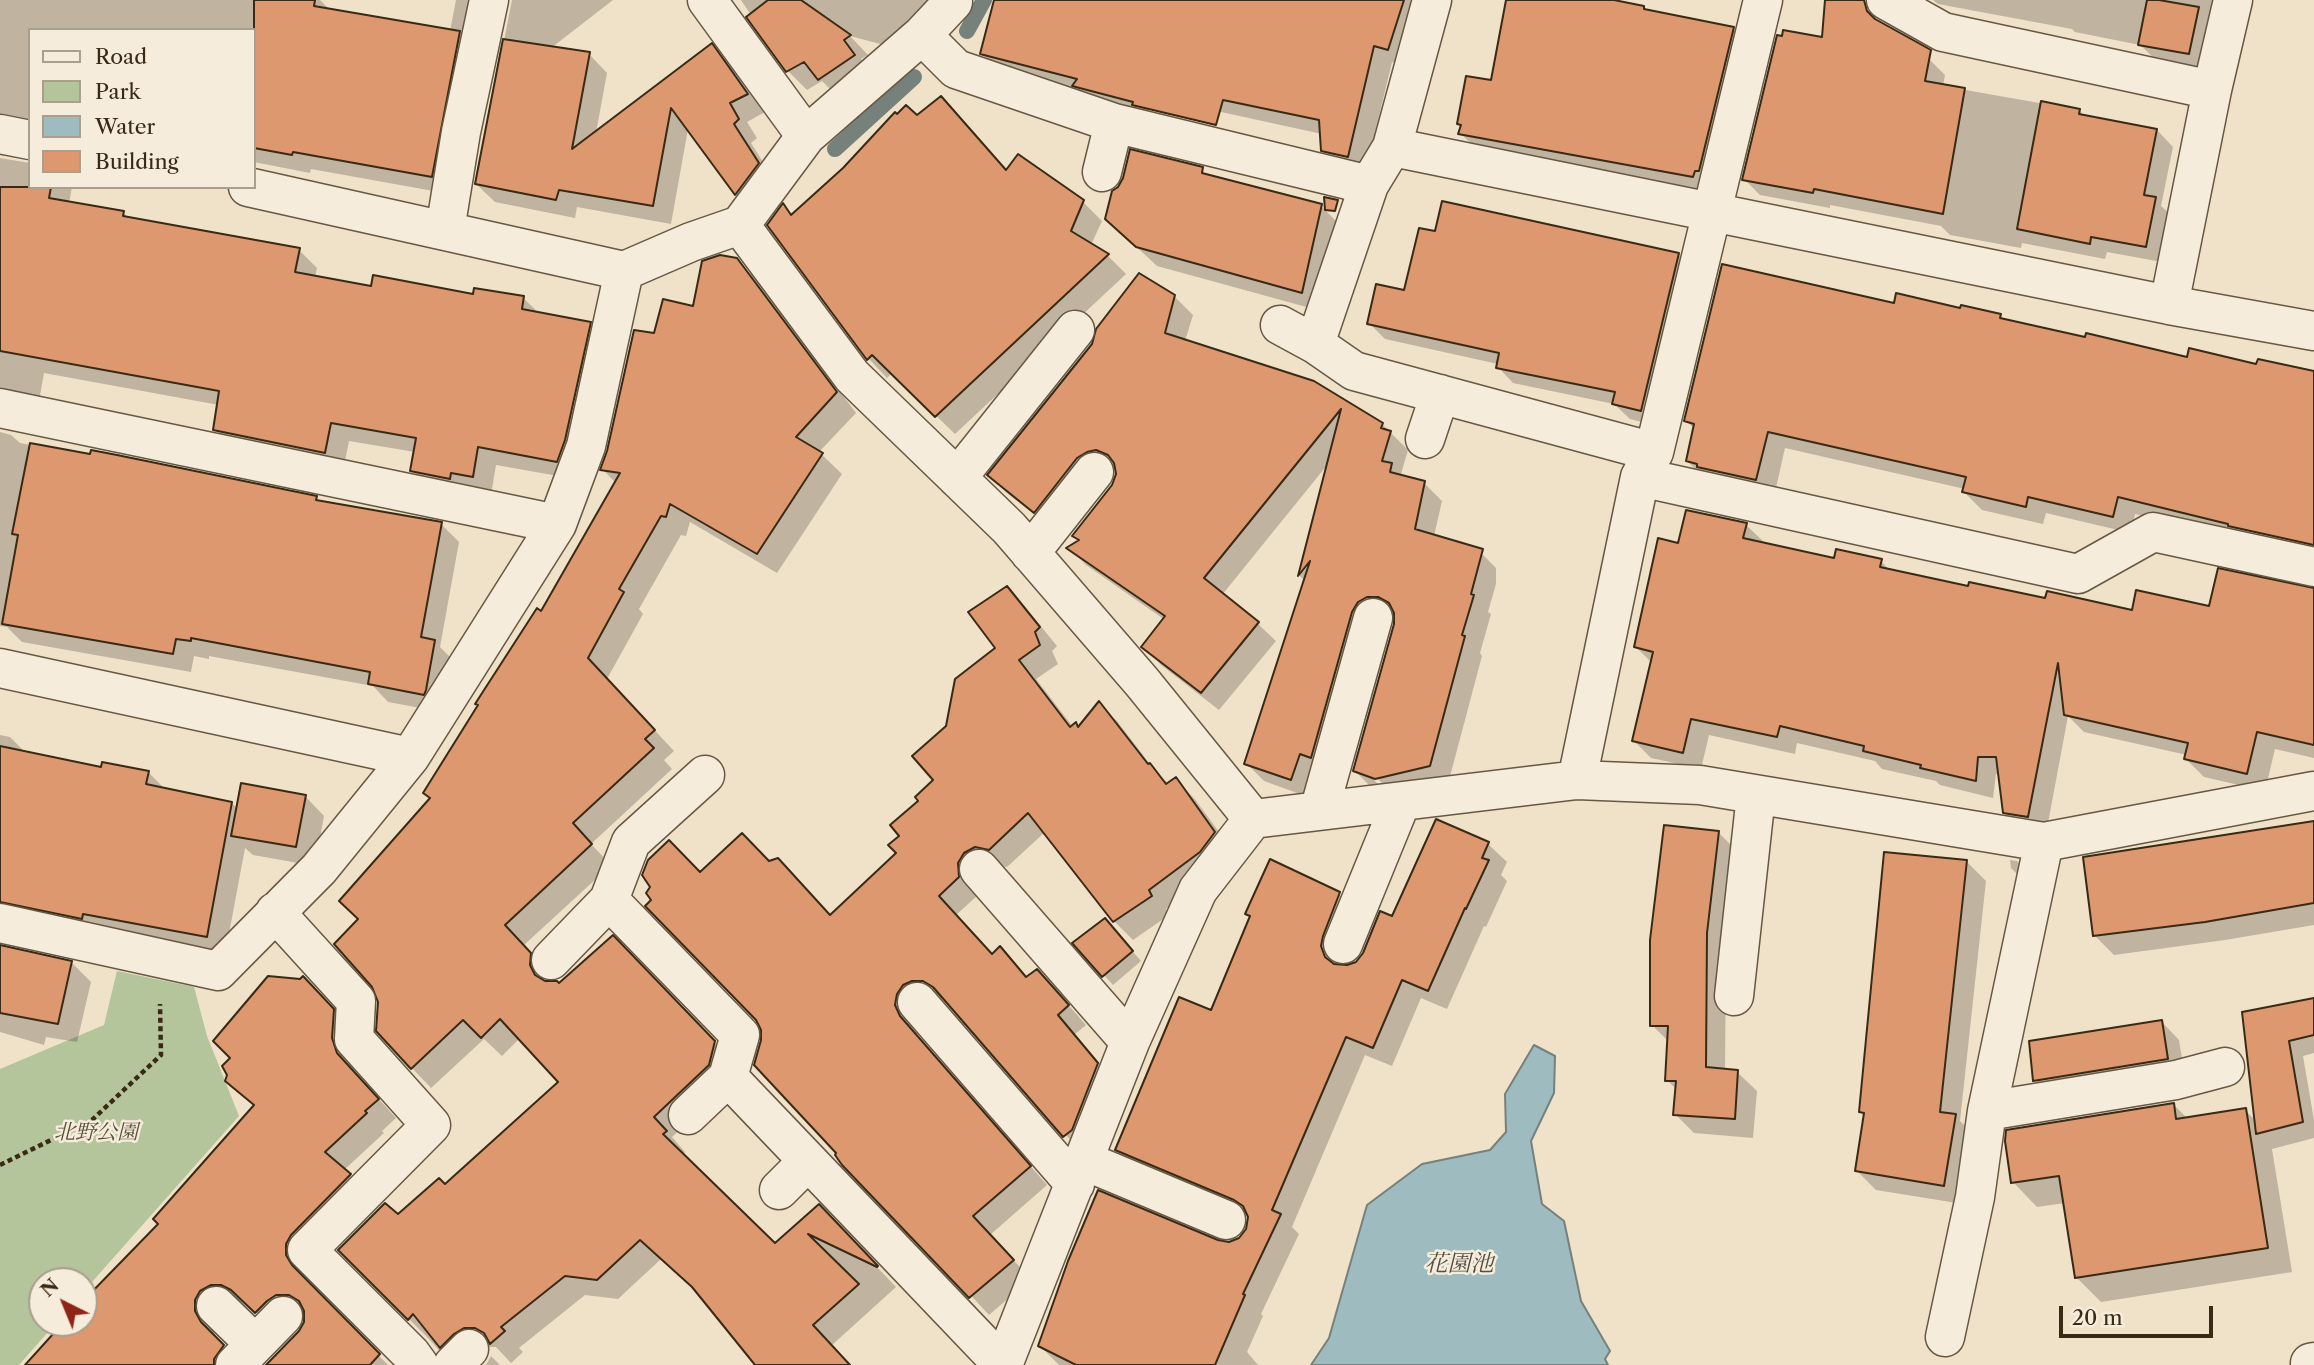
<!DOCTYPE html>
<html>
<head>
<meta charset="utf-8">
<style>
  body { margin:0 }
  #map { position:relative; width:2314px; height:1365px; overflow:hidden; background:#f0e1c9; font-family:"Libre Caslon Text",serif }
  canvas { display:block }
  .legend { position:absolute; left:28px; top:28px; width:228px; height:161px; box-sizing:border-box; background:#f5ecdc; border:2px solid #aa9e8d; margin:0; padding:9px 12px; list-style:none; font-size:21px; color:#392a16 }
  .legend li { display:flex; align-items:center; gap:14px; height:35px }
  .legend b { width:35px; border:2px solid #aa9e8d }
  .north { position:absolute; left:28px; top:1267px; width:70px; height:70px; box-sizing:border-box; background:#f5ecdc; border:2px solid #aa9e8d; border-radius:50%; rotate:317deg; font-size:19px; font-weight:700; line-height:28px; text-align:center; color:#392a16 }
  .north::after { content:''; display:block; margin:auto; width:24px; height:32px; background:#8f2418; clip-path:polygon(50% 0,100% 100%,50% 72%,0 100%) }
  .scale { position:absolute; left:2059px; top:1306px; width:154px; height:32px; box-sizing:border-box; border:4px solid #392a16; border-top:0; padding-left:9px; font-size:21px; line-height:24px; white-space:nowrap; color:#392a16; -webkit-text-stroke:5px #f5ecdc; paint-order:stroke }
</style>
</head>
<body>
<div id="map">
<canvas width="2314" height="1365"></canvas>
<ul class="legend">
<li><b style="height:9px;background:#f5ecdc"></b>Road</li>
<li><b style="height:19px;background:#b4c49b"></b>Park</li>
<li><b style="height:19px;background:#9ebbc0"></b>Water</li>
<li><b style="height:19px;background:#dd986f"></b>Building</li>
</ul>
<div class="north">N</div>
<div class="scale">20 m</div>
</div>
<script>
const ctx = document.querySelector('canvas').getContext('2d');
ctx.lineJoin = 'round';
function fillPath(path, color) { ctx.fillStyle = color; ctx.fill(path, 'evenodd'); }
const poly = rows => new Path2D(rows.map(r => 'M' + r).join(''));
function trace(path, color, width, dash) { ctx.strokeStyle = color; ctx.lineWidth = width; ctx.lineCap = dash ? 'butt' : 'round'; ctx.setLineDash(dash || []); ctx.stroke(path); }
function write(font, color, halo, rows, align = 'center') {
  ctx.font = font + ' "Libre Caslon Text","Noto Serif JP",serif'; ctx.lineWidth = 5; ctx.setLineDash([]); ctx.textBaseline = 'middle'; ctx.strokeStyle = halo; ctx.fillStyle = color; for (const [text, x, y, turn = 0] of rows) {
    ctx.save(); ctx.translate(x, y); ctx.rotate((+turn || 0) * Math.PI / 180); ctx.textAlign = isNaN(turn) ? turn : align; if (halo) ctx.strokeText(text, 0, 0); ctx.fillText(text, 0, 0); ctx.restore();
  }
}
const green = poly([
  [117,971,194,987,207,1036,239,1116,84,1291,84,1281,42,1281,42,1323,56,1323,19,1365,0,1365,0,1069,104,1025]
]);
const water = poly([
  [1534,1045,1555,1056,1554,1093,1531,1141,1542,1204,1564,1221,1581,1301,1610,1351,1605,1359,1608,1365,1311,1365,1329,1338,1367,1205,1422,1164,1490,1150,1506,1132,1505,1094,1534,1045]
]);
const shadow = poly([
  [0,0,320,0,330,10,450,31,456,0,496,0,450,194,311,169,310,173,254,162,254,30,30,30,30,131,0,141],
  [512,0,613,0,551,48,589,54,607,73,596,133,711,46,730,64,765,112,747,122,757,138,751,143,776,183,754,212,736,194,688,129,671,224,577,207,575,218,495,202,476,184],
  [741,0,953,0,884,45,850,36,868,55,861,59,873,75,839,98,822,81,807,90,788,71],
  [1000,0,1170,0,1147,119,1001,73,982,54],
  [1225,0,1420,0,1406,67,1392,62,1365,174,1341,168,1323,150,1322,134,1221,112,1203,94],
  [1508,0,1605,0,1643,7,1648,12,1733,28,1752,48,1712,196,1480,152,1460,133,1462,126,1459,123,1492,82],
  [1933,0,2213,0,2209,20,2205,70,2156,60,2140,45,2075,32,2072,29,1938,4],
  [1929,59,1945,75,1943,86,2079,110,2085,117,2157,130,2173,147,2161,206,2171,215,2162,262,2107,252,2105,259,2022,243,2021,248,1950,235,1941,226,1830,205,1830,208,1760,195,1744,179],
  [941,98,1007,171,1083,202,1102,221,1091,245,1108,256,1126,274,955,434,892,373,887,378,869,359,769,225,784,206,793,215],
  [0,158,30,163,30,187,72,187,69,203,123,212,129,219,299,250,317,268,315,277,373,288,523,298,540,314,590,323,608,342,575,479,496,465,491,495,430,489,412,470,415,452,349,441,343,471,233,448,215,429,219,405,44,373,38,407,0,415],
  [1443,203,1679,255,1694,270,1657,426,1630,419,1614,404,1513,383,1498,367,1498,364,1385,339,1369,323,1405,292,1436,234],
  [1321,206,1340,225,1321,311,1157,266,1127,238],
  [736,260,757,280,856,413,819,452,842,474,777,573,690,522,686,536,681,535,639,609,643,614,607,679,674,751,664,760,672,769,591,844,611,865,523,946,550,974,549,983,559,985,632,957,734,1063,728,1085,672,1137,685,1152,682,1155,775,1245,819,1206,896,1287,831,1346,849,1365,758,1365,700,1294,661,1259,618,1299,585,1295,519,1348,523,1352,511,1363,496,1347,484,1347,452,1365,428,1338,340,1250,445,1187,561,1082,520,1038,502,1056,484,1039,431,1088,412,1068,380,1001,360,920,616,483,602,469,656,335,694,308],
  [1174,296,1193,315,1185,341,1382,424,1408,450,1401,474,1404,478,1424,483,1442,501,1434,536,1478,550,1496,568,1496,584,1488,612,1491,614,1480,653,1482,656,1448,784,1395,796,1376,777,1371,777,1388,794,1373,789,1355,771,1396,624,1396,614,1385,614,1308,797,1264,781,1246,763,1305,581,1299,575,1328,464,1222,595,1258,624,1276,641,1219,710,1161,665,1144,647,1165,620,1086,565,1069,548,1080,541,1074,535,1113,486,1117,475,1116,467,1105,469,1053,529,1007,493,989,475],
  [1895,305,1961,310,2000,316,2005,321,2189,359,2314,373,2314,558,2135,514,2131,533,2046,513,2043,524,1982,510,1964,492,1965,489,1785,448,1774,497,1705,478,1687,461,1695,429,1686,421],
  [0,432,11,435,20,443,316,498,321,503,441,524,459,542,440,647,453,660,442,712,388,702,373,686,209,656,209,659,194,656,191,672,22,642,7,627,0,626],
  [1746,525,1764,542,1763,545,1835,560,1881,561,1891,572,1969,588,2133,612,2210,609,2314,590,2314,758,2275,749,2265,791,2204,777,2186,759,2187,755,2084,732,2068,716,2046,834,2022,830,2004,812,2000,774,1996,774,1993,798,1940,785,1936,781,1882,769,1875,761,1797,743,1795,754,1709,735,1701,769,1651,758,1633,740,1652,663,1636,647,1679,545],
  [1007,588,1025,607,1057,646,1052,651,1058,664,1036,679,1073,727,1076,724,1080,728,1099,704,1117,721,1156,772,1169,784,1175,780,1194,798,1233,851,1218,870,1166,909,1169,915,1133,940,1114,921,1045,832,1007,867,995,865,977,896,956,915,993,955,1000,948,1028,978,1037,971,1055,990,1086,1025,1075,1034,1116,1083,1083,1154,948,1002,943,999,931,998,913,1025,918,1037,1047,1185,990,1235,1031,1279,989,1315,839,1153,763,1030,700,874,769,863,830,917,898,853,901,836,935,780,947,727,998,649],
  [0,735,10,737,26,753,103,769,149,773,166,790,232,803,238,810,305,796,324,816,315,866,253,855,245,848,225,955,0,913],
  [2314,823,2314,925,2225,940,2114,955,2094,935],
  [1719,833,1738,852,1726,953,1725,1071,1737,1072,1757,1091,1753,1138,1694,1133,1675,1114,1677,1090,1667,1080,1669,1042,1652,1025],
  [1488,844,1507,862,1501,875,1507,881,1486,927,1484,926,1447,1009,1421,998,1392,1066,1365,1055,1292,1227,1299,1234,1261,1314,1263,1316,1247,1352,1258,1365,1059,1365,1040,1346,1218,1242,1230,1243,1240,1239,1248,1230,1249,1216,1136,1168,1117,1149,1212,1012,1251,918,1247,914,1271,862,1339,894,1358,913,1341,955,1340,966,1347,967,1357,963,1393,918],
  [2010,860,2017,861,2036,881,2030,887,2011,868],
  [1967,862,1986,881,1960,1121,1974,1134,1963,1204,1876,1190,1857,1171,1865,1116,1861,1111],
  [1114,930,1141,961,1113,985,1075,943],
  [0,947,72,963,91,982,77,1042,46,1037,44,1045,0,1032],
  [321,996,351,1029,350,1058,355,1073,396,1118,382,1131,384,1133,344,1170,368,1194,304,1263,303,1275,309,1285,388,1365,268,1365,300,1332,306,1321,306,1313,295,1313,274,1330,252,1308,241,1302,230,1303,213,1319,213,1331,218,1341,241,1365,39,1365,65,1323,84,1323,84,1302,160,1224,255,1107,227,1081],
  [2314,999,2314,1053,2303,1056,2314,1120,2314,1138,2272,1149,2292,1272,2101,1302,2076,1277,2065,1203,2037,1207,2013,1182,2173,1104,2188,1119,2245,1110,2256,1121,2244,1014],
  [2162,1022,2179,1040,2185,1077,2053,1098,2035,1080],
  [491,1356,500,1365,486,1365]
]);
const stream = poly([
  [967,31,984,0],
  [835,149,914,77]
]);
const building = poly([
  [254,0,315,0,314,6,460,31,432,177,293,152,292,155,254,148,254,0],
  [768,0,801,0,851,35,844,40,855,55,818,80,804,62,786,72,746,17,768,0],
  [994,0,1404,0,1388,50,1374,46,1348,157,1321,151,1319,120,1223,100,1216,125,1132,105,1133,102,1072,86,1077,79,980,54,994,0],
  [1506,0,1614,0,1644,6,1644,9,1734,27,1699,171,1695,171,1693,177,1458,134,1461,125,1457,124,1466,76,1491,80,1506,0],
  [1825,0,1864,0,1867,11,1875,19,1931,50,1925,81,1965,88,1943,214,1814,189,1813,193,1742,180,1777,35,1782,36,1783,30,1822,37,1825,0],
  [2147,0,2159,0,2199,7,2189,54,2138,45,2147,0],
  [503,39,590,52,572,149,712,43,748,94,730,103,739,119,734,124,759,163,735,195,671,108,653,206,559,190,556,200,475,184,503,39],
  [941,96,1006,170,1018,154,1084,200,1071,231,1109,254,935,417,872,355,867,360,767,225,783,203,791,215,843,168,895,112,897,114,906,105,917,115,941,96],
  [2041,101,2080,109,2079,114,2157,129,2144,195,2156,197,2146,247,2091,237,2090,244,2017,229,2041,101],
  [1130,149,1203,167,1202,173,1322,204,1302,293,1136,247,1105,219,1112,191,1118,187,1123,178,1130,149],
  [0,187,51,187,49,198,124,211,123,216,300,248,295,272,371,286,373,275,473,294,474,288,524,296,522,309,591,322,565,440,557,462,478,447,473,477,451,473,450,479,410,471,416,438,331,423,325,453,213,430,219,391,0,351,0,187],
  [1324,197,1338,200,1335,211,1325,210,1324,197],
  [1442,201,1679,253,1641,411,1612,404,1615,392,1496,368,1499,353,1367,324,1376,284,1404,290,1419,228,1435,231,1442,201],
  [720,255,737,258,837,392,796,437,823,453,757,554,670,504,666,517,661,516,619,589,624,592,588,658,655,730,645,739,654,748,573,823,592,844,505,925,531,953,530,965,535,975,545,981,557,981,559,983,613,935,715,1041,709,1065,654,1117,667,1131,663,1134,775,1243,819,1204,878,1266,877,1267,808,1234,859,1284,813,1325,850,1365,755,1365,692,1287,640,1240,597,1280,565,1276,501,1327,505,1331,490,1344,484,1333,475,1328,464,1328,454,1334,440,1348,413,1314,408,1320,338,1250,385,1203,398,1214,439,1178,445,1184,558,1082,500,1019,481,1038,463,1020,411,1069,376,1031,378,1002,372,987,334,944,358,919,339,901,430,798,423,793,478,705,475,704,537,608,541,611,620,473,600,470,607,451,634,330,654,333,663,299,693,306,702,261,720,255],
  [1722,264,1894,303,1896,293,1960,308,1961,305,2001,314,2000,318,2085,337,2086,333,2187,357,2189,348,2256,364,2258,359,2314,371,2314,545,2228,526,2228,524,2118,497,2113,517,2028,497,2026,507,1962,492,1966,477,1768,432,1756,480,1697,467,1697,464,1686,461,1694,424,1684,421,1722,264],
  [1139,273,1175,295,1165,333,1314,381,1383,423,1381,428,1391,431,1382,461,1392,463,1390,472,1425,481,1415,529,1483,549,1471,594,1474,595,1462,635,1465,636,1430,766,1375,779,1353,771,1394,624,1394,613,1389,603,1378,597,1367,597,1358,602,1352,612,1311,758,1300,754,1291,780,1244,764,1310,561,1298,576,1341,409,1204,578,1259,622,1201,693,1141,647,1165,616,1066,548,1079,540,1072,536,1112,485,1116,474,1114,463,1108,455,1096,450,1087,452,1077,458,1034,513,987,475,1092,344,1096,329,1139,273],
  [30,443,90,454,91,450,117,455,317,496,316,500,442,522,421,637,435,640,426,690,424,695,368,684,370,672,191,638,191,641,176,639,173,654,2,624,18,535,12,534,30,443],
  [1686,510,1747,523,1743,538,1834,558,1836,549,1882,559,1880,567,1968,586,1969,582,2045,598,2047,591,2132,610,2136,590,2209,606,2218,568,2314,588,2314,745,2257,732,2247,774,2184,759,2188,743,2064,715,2058,663,2028,817,2003,813,1996,757,1978,757,1976,781,1920,768,1921,765,1863,751,1864,746,1780,726,1777,737,1691,719,1683,753,1632,741,1653,652,1634,647,1658,538,1678,543,1686,510],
  [1007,586,1040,627,1035,632,1040,645,1019,660,1070,727,1076,722,1078,727,1099,701,1148,764,1150,763,1166,784,1176,777,1215,832,1200,852,1149,890,1152,896,1113,922,1028,813,989,850,975,847,964,853,958,863,959,877,939,896,992,954,1000,946,1026,977,1037,969,1069,1005,1058,1015,1098,1063,1072,1130,1063,1137,933,987,923,981,912,981,903,985,897,994,895,1005,900,1016,1031,1166,973,1216,1014,1260,969,1298,842,1165,835,1155,836,1153,754,1065,761,1040,761,1030,756,1020,645,906,651,900,646,893,650,887,642,875,648,860,669,840,700,872,742,833,769,861,778,858,830,915,896,853,888,845,899,836,890,825,918,801,915,797,933,780,912,756,946,726,955,679,995,648,968,612,1007,586],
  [0,746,101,767,102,762,149,771,146,784,232,802,207,937,83,914,82,919,0,902,0,746],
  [241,783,306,795,296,847,231,836,241,783],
  [1436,819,1489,842,1482,858,1489,860,1466,909,1465,908,1428,991,1402,980,1373,1048,1346,1037,1272,1210,1281,1214,1243,1294,1245,1295,1215,1365,1076,1365,1038,1346,1068,1261,1098,1190,1218,1240,1229,1242,1239,1238,1246,1229,1248,1217,1243,1206,1234,1200,1115,1150,1179,997,1211,1010,1250,916,1245,914,1270,859,1340,892,1323,936,1321,946,1325,957,1334,964,1347,965,1356,962,1363,953,1380,911,1392,916,1436,819],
  [2314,821,2314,903,2205,922,2093,936,2083,857,2314,821],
  [1664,825,1719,831,1707,933,1706,1067,1738,1070,1735,1119,1673,1115,1676,1081,1665,1081,1668,1026,1650,1026,1650,940,1664,825],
  [1884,852,1967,860,1940,1112,1956,1114,1944,1186,1855,1171,1864,1113,1859,1112,1884,852],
  [1105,918,1133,951,1102,977,1072,943,1105,918],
  [0,945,72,961,58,1024,0,1013,0,945],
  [268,976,300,979,303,976,334,1009,332,1038,337,1053,379,1099,365,1111,367,1113,325,1152,351,1174,291,1235,286,1244,286,1255,292,1265,380,1354,370,1365,266,1365,299,1331,304,1322,304,1311,299,1301,289,1295,276,1295,267,1301,255,1313,231,1290,221,1285,211,1285,200,1291,195,1300,195,1311,201,1322,224,1345,214,1359,214,1365,25,1365,63,1323,84,1323,84,1300,158,1224,153,1219,254,1105,225,1081,227,1075,222,1066,230,1058,213,1041,268,976],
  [2314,998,2314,1035,2289,1041,2303,1122,2256,1134,2242,1012,2314,998],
  [2162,1020,2168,1059,2033,1081,2029,1041,2162,1020],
  [2174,1103,2176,1119,2246,1108,2268,1248,2075,1278,2059,1176,2011,1183,2005,1141,2006,1130,2174,1103]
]);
const path = poly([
  [0,1165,92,1120,161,1055,160,1004]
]);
const minor = poly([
  [707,0,806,136],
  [1886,0,1943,32,2212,90],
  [922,35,956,69,1114,123,1369,185,1392,147,2169,305,2314,331],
  [0,134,30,140],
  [1392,147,1432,0],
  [1102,172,1114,123],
  [1369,185,1315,344,1354,371,1654,452],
  [248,187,624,271],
  [740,225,852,376,1009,528,1142,682,1253,819],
  [445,230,461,132,489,0],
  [2169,305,2212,90,2233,0],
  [1280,325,1315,344],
  [0,408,557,524],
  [1425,439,1440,394],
  [1640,477,2078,574,2153,532,2314,567],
  [957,478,1075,330],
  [1030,553,1094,472],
  [0,668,410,757],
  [705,775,631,842,609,900,740,1035,728,1077,1003,1365],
  [1577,780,1640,477,1654,452,1763,0],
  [1319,811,1373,618],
  [979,869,1130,1042],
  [275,912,356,1001,354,1039,431,1125,307,1250,411,1354,419,1365],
  [0,923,218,971,319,869,410,757,557,524,586,446,624,271,691,242,740,225,806,136,922,35,953,2],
  [1343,944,1401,802],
  [551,960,609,900],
  [1734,996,1756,795],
  [917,1002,1075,1184],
  [1987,1111,2176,1080,2225,1067],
  [688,1115,728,1077],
  [1085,1161,1226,1220],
  [779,1190,807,1162],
  [216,1306,255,1344],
  [1945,1337,1975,1197,1987,1111,2044,842],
  [2310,1363,2314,1362],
  [235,1365,283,1316],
  [453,1365,469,1349],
  [1003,1365,1130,1042,1198,890,1253,819,1577,780,1700,785,2044,842,2314,791]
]);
const parkNames = [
  ["北野公園",96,1133]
];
const waterNames = [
  ["花園池",1459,1264]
];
fillPath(green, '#b4c49b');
fillPath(water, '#9ebbc0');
trace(water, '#76817c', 2);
fillPath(shadow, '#0003');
trace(stream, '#76817c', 16);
fillPath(building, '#dd986f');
trace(building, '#392a16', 2);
trace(minor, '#675843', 41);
trace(path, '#392a16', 4.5, [5, 3.5]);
trace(minor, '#f5ecdc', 38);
write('italic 21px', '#585037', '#f5ecdc', parkNames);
write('italic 23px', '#524e40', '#f5ecdc', waterNames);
</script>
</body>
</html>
